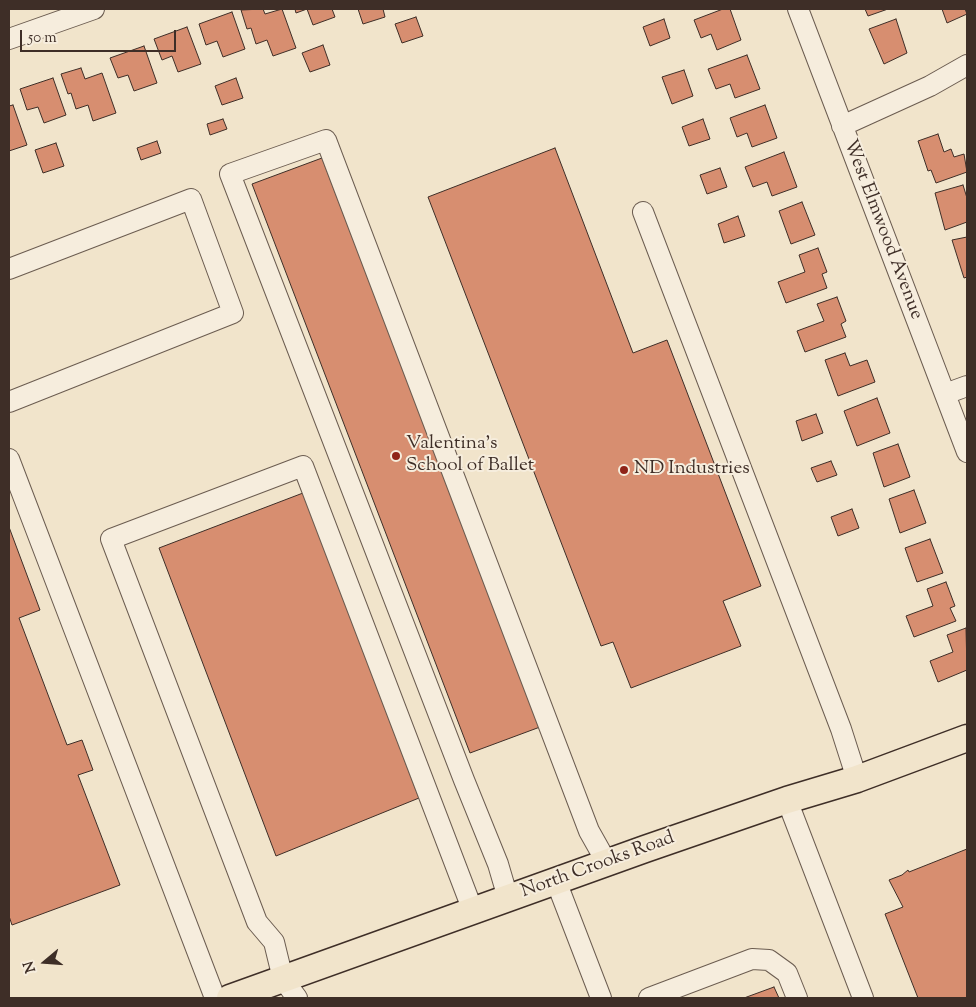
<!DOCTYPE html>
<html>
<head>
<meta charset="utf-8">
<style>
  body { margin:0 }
  #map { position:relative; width:976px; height:1007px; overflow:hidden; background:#f1e4cb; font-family:"Sorts Mill Goudy",serif }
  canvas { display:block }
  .frame { position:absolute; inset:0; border:10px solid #3e2e27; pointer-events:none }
  .north { position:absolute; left:20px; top:937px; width:50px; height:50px; -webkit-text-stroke:4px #f6eddd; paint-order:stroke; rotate:252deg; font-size:14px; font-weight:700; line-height:20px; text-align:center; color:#3e2e27 }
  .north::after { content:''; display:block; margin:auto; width:18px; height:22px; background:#3e2e27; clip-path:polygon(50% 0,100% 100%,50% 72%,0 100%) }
  .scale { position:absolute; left:20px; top:30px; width:156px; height:22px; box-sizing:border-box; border:2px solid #3e2e27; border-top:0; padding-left:6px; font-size:15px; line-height:18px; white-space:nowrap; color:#3e2e27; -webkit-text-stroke:4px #f6eddd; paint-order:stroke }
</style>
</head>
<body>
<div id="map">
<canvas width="976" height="1007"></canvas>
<div class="frame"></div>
<div class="north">N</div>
<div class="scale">50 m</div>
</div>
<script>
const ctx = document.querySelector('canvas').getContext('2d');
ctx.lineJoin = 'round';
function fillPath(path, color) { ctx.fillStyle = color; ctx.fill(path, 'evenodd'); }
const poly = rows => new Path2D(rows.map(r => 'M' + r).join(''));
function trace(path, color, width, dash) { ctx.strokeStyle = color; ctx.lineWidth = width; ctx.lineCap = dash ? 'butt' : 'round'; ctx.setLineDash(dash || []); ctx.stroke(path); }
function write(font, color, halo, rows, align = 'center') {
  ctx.font = font + ' "Sorts Mill Goudy",serif'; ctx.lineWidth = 4; ctx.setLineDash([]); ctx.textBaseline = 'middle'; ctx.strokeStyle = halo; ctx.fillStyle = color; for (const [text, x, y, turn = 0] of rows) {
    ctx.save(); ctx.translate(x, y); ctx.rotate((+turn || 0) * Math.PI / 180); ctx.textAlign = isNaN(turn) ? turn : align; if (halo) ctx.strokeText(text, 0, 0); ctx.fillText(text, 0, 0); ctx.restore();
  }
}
const building = poly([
  [263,9,265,14,282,9,296,48,273,56,267,40,256,44,251,28,247,29,241,10,263,9],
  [295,9,332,9,335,17,313,25,307,9,296,13,295,9],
  [358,9,383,9,385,17,363,24,358,9],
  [723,9,730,9,741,40,717,50,711,34,701,38,694,20,723,9],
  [865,9,888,9,868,16,865,9],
  [942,9,965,9,967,14,947,23,942,9],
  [232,12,245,49,223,57,217,41,206,45,199,24,232,12],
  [416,17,423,36,402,43,395,24,416,17],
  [664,19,670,38,650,46,643,27,664,19],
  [896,19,907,53,884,64,869,29,896,19],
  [187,27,201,64,178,72,172,56,162,60,154,39,187,27],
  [323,45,330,65,310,72,302,53,323,45],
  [144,46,157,83,134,91,128,75,118,78,110,58,144,46],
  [747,55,760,89,735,98,730,84,716,89,708,69,747,55],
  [81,68,85,79,102,73,116,113,93,121,88,105,76,109,71,93,68,94,61,74,81,68],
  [684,70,693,96,672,104,662,77,684,70],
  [53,78,66,115,44,123,38,107,27,110,20,89,53,78],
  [236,78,243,98,222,105,215,86,236,78],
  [13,105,27,145,9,151,9,106,13,105],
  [765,105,777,138,752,147,747,133,737,137,730,118,765,105],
  [223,119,227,129,210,135,207,124,223,119],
  [703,119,710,139,689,146,682,127,703,119],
  [938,134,944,152,951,149,954,157,964,154,967,172,936,183,931,170,928,171,918,141,938,134],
  [157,141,161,153,141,160,137,148,157,141],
  [56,143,64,166,43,173,35,150,56,143],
  [555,148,633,353,667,340,761,586,723,601,741,646,631,688,613,642,601,646,428,197,555,148],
  [784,152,797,187,772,196,767,182,753,187,745,167,784,152],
  [322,158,540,727,470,753,252,184,322,158],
  [720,168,727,187,707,194,700,175,720,168],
  [963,185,967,198,967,222,945,230,935,193,963,185],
  [802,202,815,235,791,244,779,211,802,202],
  [738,216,745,236,724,243,718,224,738,216],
  [967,237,967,277,964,278,952,240,967,237],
  [818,248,827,272,822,274,827,288,786,303,778,282,805,272,799,255,818,248],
  [837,297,846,321,841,324,846,337,805,352,797,331,824,321,817,304,837,297],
  [845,353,850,366,867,360,875,382,838,396,825,360,845,353],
  [877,398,890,433,857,446,844,411,877,398],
  [816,414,823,433,802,441,796,421,816,414],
  [898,444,910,477,884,487,873,453,898,444],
  [831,461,837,475,817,482,811,468,831,461],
  [914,490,926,523,900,533,889,499,914,490],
  [303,493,419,798,276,856,159,548,303,493],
  [852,509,859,528,838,536,831,517,852,509],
  [9,527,40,610,19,618,67,745,82,740,93,770,78,775,120,885,12,925,9,916,9,527],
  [930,539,943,573,917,582,905,548,930,539],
  [946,582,955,606,950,608,956,621,914,637,906,616,933,606,927,589,946,582],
  [966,628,967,670,938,682,930,661,953,652,947,635,966,628],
  [967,849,967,998,918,998,885,914,903,907,889,880,902,875,908,870,909,872,967,849],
  [774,987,779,998,744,998,774,987]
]);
const minor = poly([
  [798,9,967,452],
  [9,39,94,9],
  [842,126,930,86,967,65],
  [643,212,841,729,857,779],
  [9,269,191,199,233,313,9,402],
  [945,394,967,386],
  [9,459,215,998],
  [787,800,863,998],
  [556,881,601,998],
  [508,898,498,864,464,780,230,174,326,140,589,831,607,863],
  [297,998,283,979,274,942,257,922,111,539,303,466,473,911],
  [649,998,752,959,769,960,787,973,797,998]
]);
const major = poly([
  [230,998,645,849,787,800,857,779,967,738]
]);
const markers = [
  [396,456,5,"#8f2418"],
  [624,470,5,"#8f2418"]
];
const streetNames = [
  ["West Elmwood Avenue",882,230,69],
  ["North Crooks Road",598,866,-20]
];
const poiNames = [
  ["Valentina's",406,445],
  ["School of Ballet",406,467],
  ["ND Industries",634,470]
];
fillPath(building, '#d78e70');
trace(building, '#3e2e27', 1);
trace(minor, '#6b5c50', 22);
trace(major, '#3e2e27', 29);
trace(minor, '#f6eddd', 20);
trace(major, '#f1e4cb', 26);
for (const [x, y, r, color] of markers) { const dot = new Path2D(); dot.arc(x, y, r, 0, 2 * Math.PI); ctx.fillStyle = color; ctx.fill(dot); trace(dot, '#f6eddd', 2); }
write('19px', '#3e2e27', '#f6eddd', streetNames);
write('19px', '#3e2e27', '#f6eddd', poiNames, 'left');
</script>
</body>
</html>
